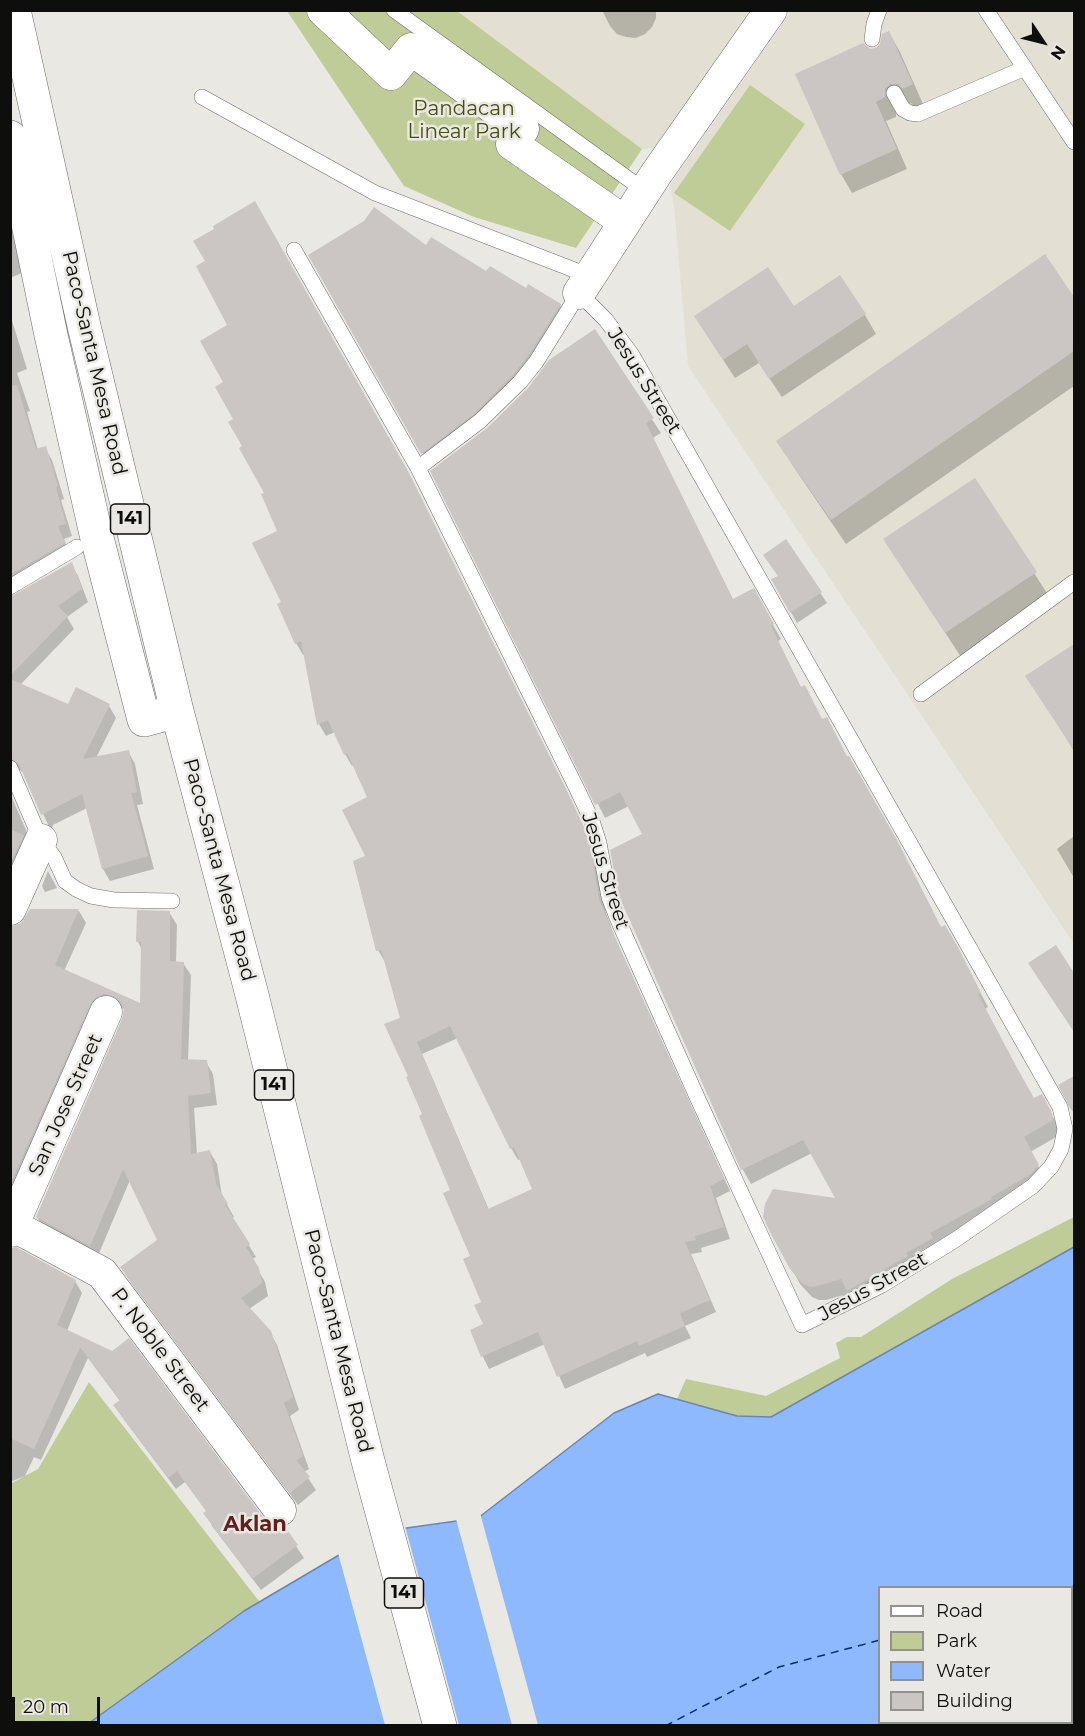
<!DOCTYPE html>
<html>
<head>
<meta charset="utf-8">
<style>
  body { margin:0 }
  #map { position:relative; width:1085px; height:1736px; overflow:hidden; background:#eae8e3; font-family:Montserrat,sans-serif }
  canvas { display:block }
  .frame { position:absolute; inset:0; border:12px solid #0e0e0c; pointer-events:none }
  .legend { position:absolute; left:878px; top:1586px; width:195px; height:138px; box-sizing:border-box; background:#eae8e3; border:2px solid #92918d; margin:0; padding:8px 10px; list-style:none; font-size:18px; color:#0e0e0c }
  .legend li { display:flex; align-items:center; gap:12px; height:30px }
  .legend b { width:30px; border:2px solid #92918d }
  .north { position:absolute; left:1013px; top:12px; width:60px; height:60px; -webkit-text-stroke:4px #eae8e3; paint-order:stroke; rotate:125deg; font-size:16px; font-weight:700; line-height:24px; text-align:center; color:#0e0e0c }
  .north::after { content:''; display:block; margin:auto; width:21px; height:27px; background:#0e0e0c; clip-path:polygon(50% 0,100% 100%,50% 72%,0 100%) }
  .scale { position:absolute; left:12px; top:1697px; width:88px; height:27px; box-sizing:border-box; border:3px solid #0e0e0c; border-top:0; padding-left:8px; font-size:18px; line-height:21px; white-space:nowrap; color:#0e0e0c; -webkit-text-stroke:4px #eae8e3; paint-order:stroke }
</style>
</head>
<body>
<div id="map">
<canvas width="1085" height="1736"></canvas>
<div class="frame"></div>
<ul class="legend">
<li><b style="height:8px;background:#fff"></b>Road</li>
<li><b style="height:16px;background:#c0cc97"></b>Park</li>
<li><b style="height:16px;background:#8fb9fe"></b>Water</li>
<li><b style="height:16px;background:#cbc5c4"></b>Building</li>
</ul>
<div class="north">N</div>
<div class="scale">20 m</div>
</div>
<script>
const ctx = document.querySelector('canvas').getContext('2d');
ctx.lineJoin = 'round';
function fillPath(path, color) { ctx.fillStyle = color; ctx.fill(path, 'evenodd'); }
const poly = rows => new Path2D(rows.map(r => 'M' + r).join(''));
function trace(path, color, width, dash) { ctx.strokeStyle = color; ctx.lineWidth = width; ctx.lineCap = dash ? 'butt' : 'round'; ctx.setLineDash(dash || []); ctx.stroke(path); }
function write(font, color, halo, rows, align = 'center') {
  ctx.font = font + ' Montserrat,sans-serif'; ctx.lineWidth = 5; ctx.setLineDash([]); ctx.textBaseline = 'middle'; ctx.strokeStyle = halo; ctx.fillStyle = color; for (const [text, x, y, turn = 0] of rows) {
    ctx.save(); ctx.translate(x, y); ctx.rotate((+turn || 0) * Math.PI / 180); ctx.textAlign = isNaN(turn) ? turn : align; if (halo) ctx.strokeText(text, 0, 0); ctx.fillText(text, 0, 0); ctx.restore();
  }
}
const built = poly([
  [457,11,750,11,656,148,642,149],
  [791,11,1074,11,1074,944,688,366,674,206,670,185]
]);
const green = poly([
  [287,11,457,11,642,149,576,248,474,217,404,186],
  [750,85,805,124,730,231,674,193],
  [1074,1217,1074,1247,771,1417,737,1416,677,1399,686,1379,766,1396,840,1358,836,1343,847,1337,861,1337,952,1279],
  [89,1382,262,1605,93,1725,11,1725,10,1484,38,1469]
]);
const water = poly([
  [1074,1247,1074,1725,85,1726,244,1611,378,1532,478,1518,614,1413,658,1394,737,1416,771,1417,1074,1247],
  [880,1588,1072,1588,1072,1722,880,1722,880,1588]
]);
const pier = poly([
  [480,1513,538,1725,512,1725,456,1519,477,1516],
  [405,1526,459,1725,385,1725,338,1553,377,1530]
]);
const shadow = poly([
  [602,10,656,10,656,18,652,27,645,34,636,38,626,37,617,34,610,26],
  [889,33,900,52,923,104,915,108,911,103,901,103,896,108,896,117,886,121,907,169,852,193,841,174,870,50,877,49],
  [10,215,22,273,10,278],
  [426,247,560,305,566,316,534,368,429,464,310,256],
  [1044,256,1074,300,1074,386,846,544,793,466,778,441],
  [793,308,865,315,876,334,782,397,759,363,735,378,707,335],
  [10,314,27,369,17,373,30,411,27,412,38,450,45,448,52,460,64,499,61,500,72,536,64,539,70,556,10,593],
  [594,331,661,433,653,438,733,600,753,590,781,639,778,641,801,688,823,721,941,929,965,963,988,1007,985,1009,1034,1100,1041,1096,1058,1126,1060,1135,1030,1152,1046,1180,856,1304,850,1293,826,1300,819,1300,812,1297,800,1284,792,1269,837,1200,812,1153,751,1184,743,1170,620,894,644,835,629,806,605,818,432,471,488,429],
  [975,480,1050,598,961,657,885,540],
  [786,541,827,603,797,623,773,580,779,577],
  [71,564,78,576,88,602,67,617,74,629,20,685,69,706,77,689,109,706,116,718,96,758,128,751,135,764,143,804,137,805,154,869,110,881,103,869,87,808,53,825,51,831,25,774,20,770,10,774,10,597],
  [283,603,575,809,589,838,596,859,606,913,615,938,730,1191,716,1198,730,1239,701,1248,702,1252,691,1254,716,1312,685,1326,691,1338,647,1357,645,1353,565,1389,545,1344,489,1369,483,1357,471,1331,485,1325,483,1303,472,1256,452,1190,410,1077,402,1018,385,962,378,950,367,857,369,798,354,765,352,766,345,754,335,732,326,736,319,724,306,654,303,655,296,643],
  [458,1038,511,1148,518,1160,521,1159,534,1190,489,1210,422,1054],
  [1074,645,1074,751,1028,676],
  [10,793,32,844,10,891],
  [1074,836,1074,878,1057,849],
  [48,871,57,888,45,892,42,886],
  [30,911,79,911,86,923,64,971,142,1005,142,950,138,942,169,912,177,925,176,963,183,963,191,975,188,1061,206,1062,213,1074,217,1105,194,1108,197,1154,210,1152,217,1164,222,1196,234,1217,232,1218,256,1257,252,1259,265,1282,268,1296,249,1309,270,1332,277,1345,299,1410,290,1416,309,1469,304,1472,316,1490,298,1505,129,1280,122,1268,159,1240,130,1180,97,1258,45,1230,37,1217,124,1020,125,1010,122,1008,111,1006,10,1212,10,928,22,924],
  [1056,947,1074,976,1074,1031,1037,976],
  [1074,1077,1074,1114,1060,1085],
  [10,1249,75,1281,82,1293,67,1331,265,1522,273,1528,284,1528,304,1558,261,1590,212,1526,207,1512,185,1482,176,1489,122,1417,115,1405,120,1401,88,1358,41,1460,34,1457,25,1476,10,1482]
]);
const ferry = poly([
  [1070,1588,1074,1586],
  [665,1726,779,1667,880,1640]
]);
const building = poly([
  [889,31,913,84,903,89,898,84,890,84,885,89,885,97,876,102,897,149,840,175,795,74,863,43,870,49,876,48,880,44,882,34],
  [255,201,409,473,569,795,583,825,590,845,599,899,609,924,724,1179,710,1186,724,1227,695,1236,696,1240,685,1242,710,1300,680,1313,685,1326,639,1346,637,1341,557,1377,538,1332,481,1357,470,1330,483,1324,474,1305,481,1302,463,1259,470,1256,443,1193,450,1190,419,1116,422,1114,406,1077,408,1076,384,1024,400,1018,381,950,376,951,353,861,365,856,342,810,367,797,347,753,344,755,328,720,317,725,301,641,295,644,277,604,281,602,252,543,277,531,261,494,264,493,239,448,242,446,228,422,233,419,215,387,223,382,200,341,227,325,196,266,205,261,193,241,214,229,213,226],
  [450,1026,510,1149,514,1147,532,1189,488,1209,417,1042],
  [374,207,426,245,431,237,486,271,490,266,526,288,528,284,561,304,528,356,513,375,474,414,421,454,308,255,364,221],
  [1045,254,1074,297,1074,351,831,520,776,441],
  [768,267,794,306,840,275,866,314,769,379,747,344,723,360,694,316],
  [595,329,654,418,646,423,733,599,754,588,774,624,771,626,801,687,805,685,822,719,827,717,847,756,849,756,897,840,941,927,945,925,958,947,981,993,978,994,1016,1066,1034,1098,1042,1094,1051,1111,1053,1120,1024,1137,1039,1165,1031,1174,991,1197,992,1199,930,1233,933,1238,906,1253,908,1256,847,1291,841,1279,817,1286,810,1287,802,1283,790,1269,771,1234,763,1217,765,1204,773,1189,835,1198,803,1140,741,1170,618,894,610,850,642,834,620,792,595,805,430,471,487,428,528,388,549,360],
  [17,385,36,449,46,446,58,486,56,487,66,524,58,526,65,543,10,575,10,386],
  [975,478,1037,572,945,633,883,539],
  [786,539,822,592,790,613,771,579,778,576,763,555],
  [72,562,82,589,58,606,68,616,10,676,10,597],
  [1074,644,1074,750,1025,676],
  [10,679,68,704,76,687,110,704,83,759,129,750,137,792,131,793,148,856,102,869,82,794,41,815,19,764,10,758],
  [10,829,24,835,10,864],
  [30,909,79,909,55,965,140,1003,141,942,136,942,137,910,170,911,170,961,184,962,181,1059,207,1060,211,1093,188,1096,191,1154,210,1150,216,1184,228,1204,225,1205,250,1244,246,1247,259,1268,262,1283,241,1298,271,1331,293,1397,284,1403,303,1456,296,1460,310,1477,290,1493,120,1267,157,1240,123,1169,90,1246,36,1217,122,1019,124,1009,121,1002,114,996,103,994,95,998,90,1005,10,1185,10,927,21,923],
  [1056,945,1074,973,1074,1032,1028,963],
  [1074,1076,1074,1108,1071,1110,1058,1085],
  [16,1247,76,1280,57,1325,112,1351,129,1338,266,1521,274,1527,285,1527,298,1545,252,1579,203,1513,206,1511,177,1471,168,1478,113,1405,120,1400,80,1347,34,1449,10,1438,10,1249]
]);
const lane = poly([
  [394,10,645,191],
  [986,10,1074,142],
  [872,39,874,24,879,10],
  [894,93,903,109,910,113,918,114,1025,68],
  [202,97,375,193,590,276],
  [294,250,418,468,578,791,592,821,599,843,609,897,618,920,697,1097,802,1325,882,1285,955,1240,1033,1186,1051,1167,1061,1149,1065,1129,1060,1107,632,355,606,320,579,293,536,362,520,382,480,421,418,468],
  [10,587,77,547],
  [921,694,1074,582],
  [10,768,41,840,54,857,65,881,76,889,91,896,114,900,172,901]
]);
const street = poly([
  [323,10,391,74,411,49,523,129,512,144,625,222],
  [579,293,656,174,771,10],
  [10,909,41,840],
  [10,1224,102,1273,280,1510],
  [10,1231,106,1012]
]);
const primary = poly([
  [14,10,84,326,177,711,251,991,368,1461,440,1726],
  [10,137,51,335,96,534,144,720,177,711]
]);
const shields = [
  [130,519,39],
  [274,1085,39],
  [404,1593,39]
];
const shieldNames = [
  ["141",130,519],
  ["141",274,1085],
  ["141",404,1593]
];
const parkNames = [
  ["Pandacan",464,109],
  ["Linear Park",464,132]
];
const streetNames = [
  ["Paco-Santa Mesa Road",94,363,77],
  ["Jesus Street",644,381,58],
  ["Paco-Santa Mesa Road",219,870,75],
  ["Jesus Street",605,871,73],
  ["San Jose Street",66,1105,-66],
  ["Jesus Street",873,1287,-29],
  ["Paco-Santa Mesa Road",338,1341,76],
  ["P. Noble Street",160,1350,53]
];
const neighbourhoodNames = [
  ["Aklan",255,1525]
];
fillPath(built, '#e3dfd2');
fillPath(green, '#c0cc97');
fillPath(water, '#8fb9fe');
trace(water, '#6886b5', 1.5);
fillPath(pier, '#eae8e3');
fillPath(shadow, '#0003');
trace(ferry, '#082c67', 1.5, [8, 6]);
fillPath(building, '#cbc5c4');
trace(lane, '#6f6d69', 16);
trace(street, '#6f6d69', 33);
trace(primary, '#6f6d69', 34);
trace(lane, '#fff', 15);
trace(street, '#fff', 32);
trace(primary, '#fff', 33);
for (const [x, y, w] of shields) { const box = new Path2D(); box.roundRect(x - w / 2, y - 15, w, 30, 4.5); ctx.fillStyle = '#eae8e3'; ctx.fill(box); trace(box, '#0e0e0c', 1.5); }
write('bold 18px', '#0e0e0c', null, shieldNames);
write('20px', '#464f11', '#eae8e3', parkNames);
write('20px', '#0e0e0c', '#eae8e3', streetNames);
write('bold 21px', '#631f1c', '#eae8e3', neighbourhoodNames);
</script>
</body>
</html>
